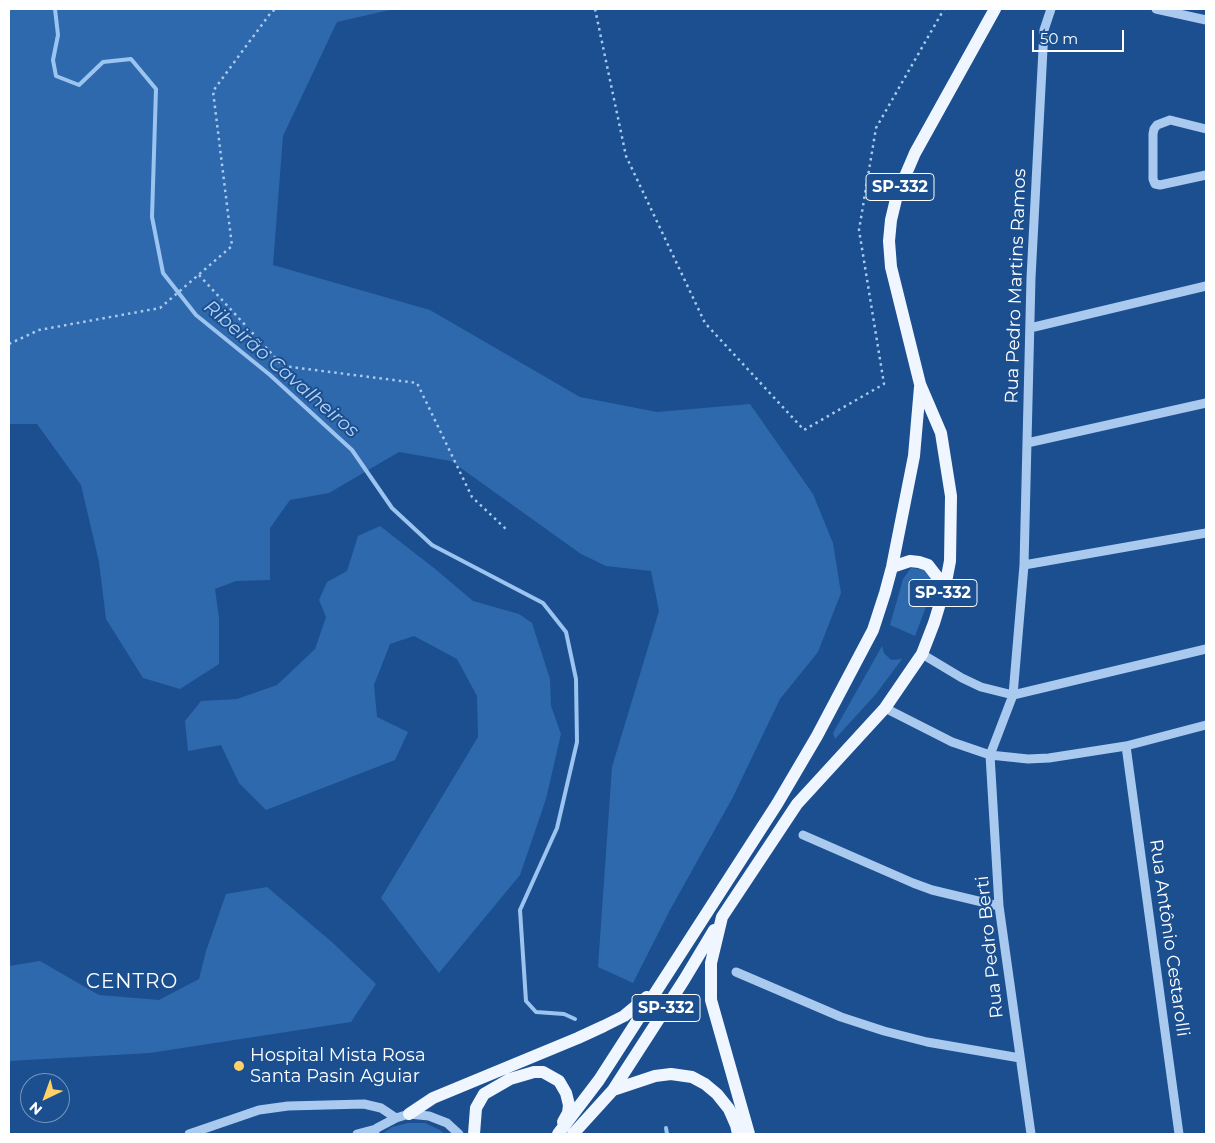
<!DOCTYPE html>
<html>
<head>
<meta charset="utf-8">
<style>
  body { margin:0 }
  #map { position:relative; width:1215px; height:1143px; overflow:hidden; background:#1b4f8f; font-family:Montserrat,sans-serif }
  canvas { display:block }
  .frame { position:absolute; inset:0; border:10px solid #fff; pointer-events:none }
  .north { position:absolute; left:20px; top:1073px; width:50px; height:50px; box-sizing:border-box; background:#1b4f8f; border:1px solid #7695bc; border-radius:50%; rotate:222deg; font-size:14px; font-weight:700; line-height:20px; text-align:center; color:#fff }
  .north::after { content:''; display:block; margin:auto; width:18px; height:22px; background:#ffd166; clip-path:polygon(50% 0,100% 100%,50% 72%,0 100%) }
  .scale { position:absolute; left:1032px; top:30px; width:92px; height:22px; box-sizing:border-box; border:2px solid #fff; border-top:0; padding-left:6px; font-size:15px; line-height:18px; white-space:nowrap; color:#fff; -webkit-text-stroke:4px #1b4f8f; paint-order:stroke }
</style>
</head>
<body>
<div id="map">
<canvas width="1215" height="1143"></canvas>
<div class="frame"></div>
<div class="north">N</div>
<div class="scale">50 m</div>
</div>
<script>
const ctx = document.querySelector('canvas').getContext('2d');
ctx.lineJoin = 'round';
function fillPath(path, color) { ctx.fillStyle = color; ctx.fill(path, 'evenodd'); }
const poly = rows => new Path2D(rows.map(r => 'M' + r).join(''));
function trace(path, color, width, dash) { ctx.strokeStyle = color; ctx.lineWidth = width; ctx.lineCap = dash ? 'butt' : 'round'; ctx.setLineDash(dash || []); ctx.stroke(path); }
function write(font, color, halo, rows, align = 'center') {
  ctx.font = font + ' Montserrat,sans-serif'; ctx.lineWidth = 4; ctx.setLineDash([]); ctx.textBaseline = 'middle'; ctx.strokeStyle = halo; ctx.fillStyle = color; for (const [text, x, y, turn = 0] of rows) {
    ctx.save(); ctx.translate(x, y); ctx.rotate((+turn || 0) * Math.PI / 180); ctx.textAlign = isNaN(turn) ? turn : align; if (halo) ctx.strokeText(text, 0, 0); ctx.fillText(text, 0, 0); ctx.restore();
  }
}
const green = poly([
  [9,9,394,9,337,22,283,136,273,265,430,310,580,397,657,412,750,404,813,494,833,543,841,593,818,652,780,699,733,797,670,910,633,983,598,967,612,767,659,611,651,571,606,566,581,554,451,461,399,452,329,493,290,500,270,528,270,580,236,581,215,589,219,618,219,664,180,689,143,678,106,619,99,562,81,485,37,424,9,424],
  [380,526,434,568,473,601,519,614,532,623,550,679,551,706,561,734,546,799,520,875,439,973,381,898,478,737,477,696,457,659,414,636,390,644,374,685,377,717,408,732,395,760,266,810,239,783,221,745,188,751,185,721,201,701,237,699,277,685,315,649,326,617,319,600,327,582,347,571,358,536],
  [911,568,925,570,932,576,930,596,915,636,890,625,903,579],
  [882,646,884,653,891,660,902,659,876,694,835,739,833,733],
  [267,887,333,943,376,984,351,1022,150,1053,9,1061,9,966,40,961,99,995,159,1000,199,979,206,951,226,894],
  [408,1123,425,1123,440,1130,445,1134,382,1134,392,1127]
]);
const stream = poly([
  [55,9,58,35,53,60,56,76,79,85,103,62,131,59,156,89,152,217,163,273,196,315,270,375,352,450,392,508,432,545,543,603,566,632,576,679,577,742,557,828,520,910,526,1001,536,1012,564,1014,575,1019],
  [666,1128,667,1134]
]);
const path = poly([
  [595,9,626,156,705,323,804,430,884,384,859,230,876,128,944,9],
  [199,275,283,366,417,383,472,497,508,531],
  [9,344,39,330,160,308,232,246,213,91,272,11,279,9]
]);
const minor = poly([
  [1156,9,1206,20],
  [1206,129,1170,120,1157,125,1154,129,1153,134,1153,179,1155,184,1160,185,1206,175],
  [1030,328,1206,286],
  [1027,443,1206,403],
  [1024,565,1206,533],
  [922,654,962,678,981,687,1013,695,1206,649],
  [885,708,952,742,990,755,1028,759,1049,758,1126,746,1206,725],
  [1126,746,1179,1134],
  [803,835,913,883,932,890,999,906],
  [736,972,841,1017,884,1031,927,1042,1020,1058],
  [189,1134,259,1110,288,1106,364,1104,381,1108,396,1118],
  [357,1134,376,1129],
  [372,1134,377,1128,396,1118,409,1114,429,1116,447,1123,459,1134],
  [1031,1134,999,906,990,755,1013,695,1024,565,1031,278,1044,30,1051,9]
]);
const major = poly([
  [892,567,910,561,919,562,928,565,945,587],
  [613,1090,655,1076,671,1074,692,1077,705,1084,717,1094,729,1109,736,1125,738,1134],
  [409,1114,433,1098,578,1038,604,1026,624,1016,647,997],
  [474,1134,476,1108,484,1094,510,1079,534,1072,543,1072,559,1081,566,1093,569,1105,568,1113,563,1122],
  [558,1134,599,1080,777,804,817,736,873,630,885,593,892,567,914,456,920,387],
  [573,1134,613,1090,684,980,714,930],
  [749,1134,711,1000,711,963,722,917,797,804,885,708,922,654,934,623,945,587,950,561,951,496,941,433,920,384,891,267,889,241,891,220,897,195,915,153,995,9]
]);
const markers = [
  [239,1066,6,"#ffd166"]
];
const shields = [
  [900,187,68],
  [943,593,68],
  [666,1008,68]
];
const shieldNames = [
  ["SP-332",900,187],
  ["SP-332",943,593],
  ["SP-332",666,1008]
];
const streetNames = [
  ["Rua Pedro Martins Ramos",1016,286,-88],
  ["Rua Antônio Cestarolli",1169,938,82],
  ["Rua Pedro Berti",990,947,-96]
];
const poiNames = [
  ["Hospital Mista Rosa",250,1056],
  ["Santa Pasin Aguiar",250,1077]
];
const waterNames = [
  ["Ribeirão Cavalheiros",281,369,41]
];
const quarterNames = [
  ["CENTRO",132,982]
];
fillPath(green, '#2e69ad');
trace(stream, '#9cc4f0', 4);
trace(path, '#a9c9ee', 2.5, [2.5, 4]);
trace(minor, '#a9c9ee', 9);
trace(major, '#f0f6ff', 12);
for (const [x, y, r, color] of markers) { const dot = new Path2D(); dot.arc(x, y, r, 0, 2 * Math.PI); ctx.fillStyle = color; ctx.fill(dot); trace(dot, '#1b4f8f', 2); }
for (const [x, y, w] of shields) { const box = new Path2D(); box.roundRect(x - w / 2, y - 13.5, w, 27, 4); ctx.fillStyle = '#1b4f8f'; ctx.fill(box); trace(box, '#fff', 1); }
write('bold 16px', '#fff', null, shieldNames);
write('18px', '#fff', '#1b4f8f', streetNames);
write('18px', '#fff', '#1b4f8f', poiNames, 'left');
write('italic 19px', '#b5d3f5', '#1b4f8f', waterNames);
ctx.letterSpacing = '1px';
write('20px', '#fff', '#1b4f8f', quarterNames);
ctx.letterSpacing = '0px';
</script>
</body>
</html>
